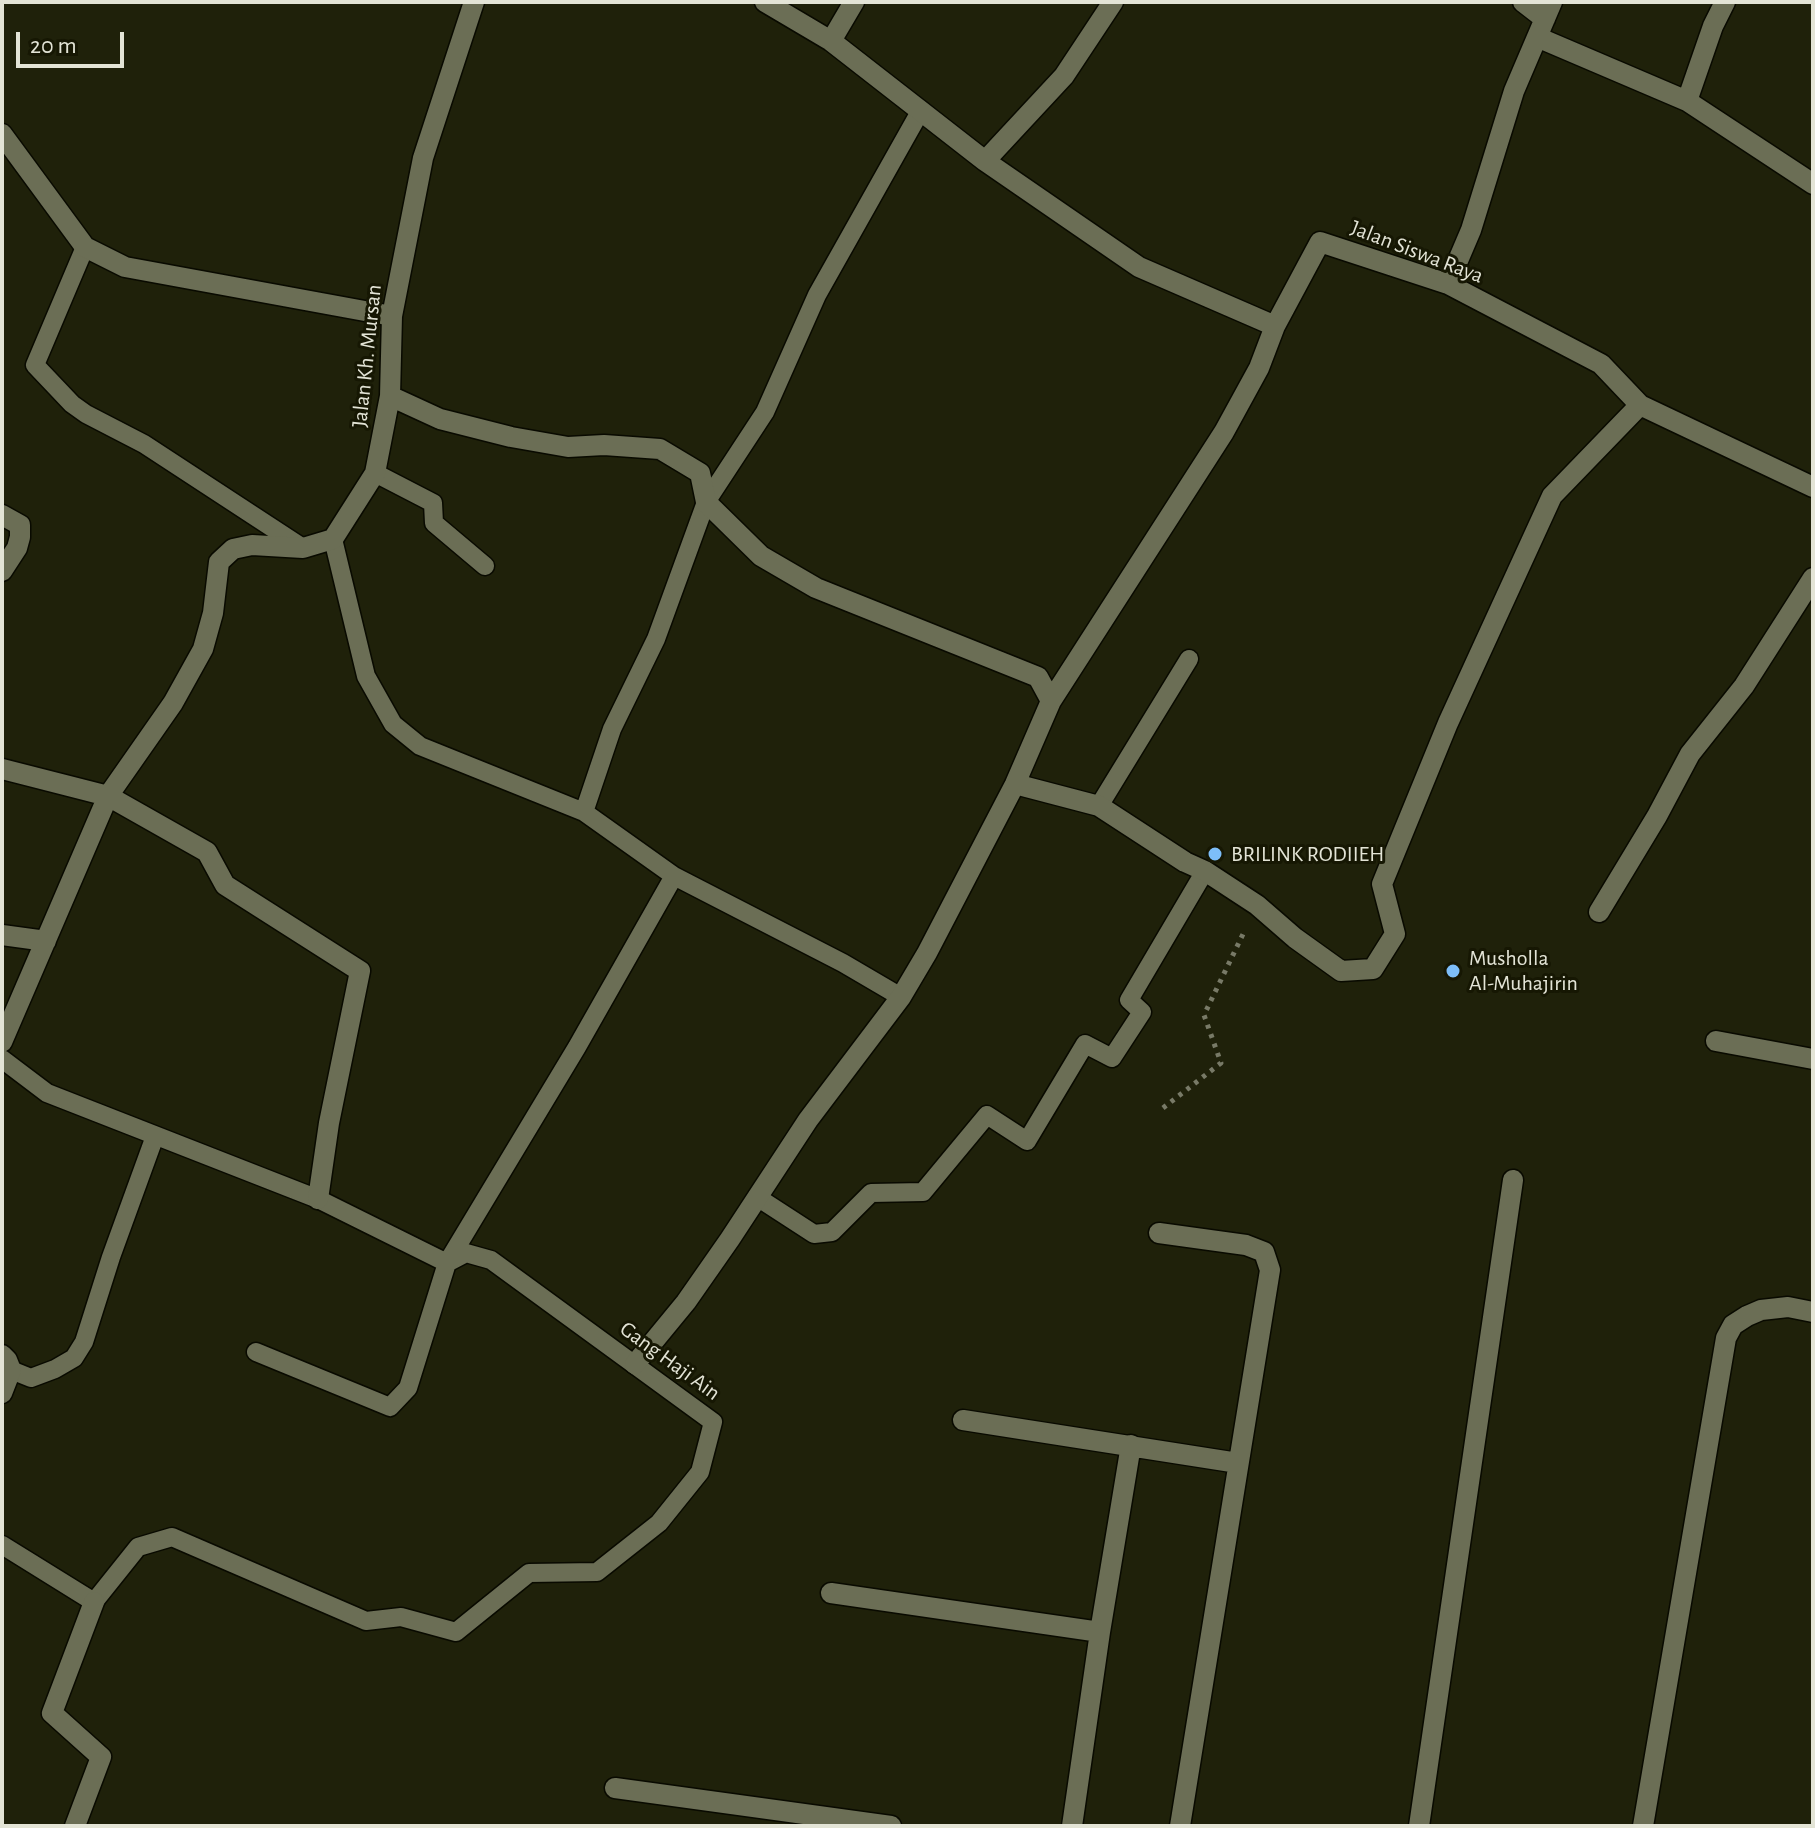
<!DOCTYPE html>
<html>
<head>
<meta charset="utf-8">
<style>
  body { margin:0 }
  #map { position:relative; width:1815px; height:1828px; overflow:hidden; background:#1f210a; font-family:"Alegreya Sans",sans-serif }
  canvas { display:block }
  .frame { position:absolute; inset:0; border:4px solid #e3e4d6; pointer-events:none }
  .scale { position:absolute; left:16px; top:32px; width:108px; height:36px; box-sizing:border-box; border:4px solid #e3e4d6; border-top:0; padding-left:10px; font-size:24px; line-height:28px; white-space:nowrap; color:#e3e4d6; -webkit-text-stroke:6px #161703; paint-order:stroke }
</style>
</head>
<body>
<div id="map">
<canvas width="1815" height="1828"></canvas>
<div class="frame"></div>
<div class="scale">20 m</div>
</div>
<script>
const ctx = document.querySelector('canvas').getContext('2d');
ctx.lineJoin = 'round';
const poly = rows => new Path2D(rows.map(r => 'M' + r).join(''));
function trace(path, color, width, dash) { ctx.strokeStyle = color; ctx.lineWidth = width; ctx.lineCap = dash ? 'butt' : 'round'; ctx.setLineDash(dash || []); ctx.stroke(path); }
function write(font, color, halo, rows, align = 'center') {
  ctx.font = font + ' "Alegreya Sans",sans-serif'; ctx.lineWidth = 6; ctx.setLineDash([]); ctx.textBaseline = 'middle'; ctx.strokeStyle = halo; ctx.fillStyle = color; for (const [text, x, y, turn = 0] of rows) {
    ctx.save(); ctx.translate(x, y); ctx.rotate((+turn || 0) * Math.PI / 180); ctx.textAlign = isNaN(turn) ? turn : align; if (halo) ctx.strokeText(text, 0, 0); ctx.fillText(text, 0, 0); ctx.restore();
  }
}
const path = poly([
  [1163,1108,1221,1063,1204,1015,1244,932]
]);
const lane = poly([
  [85,247,35,365,72,404,86,414,144,444,303,548],
  [375,473,433,503,434,523,485,566],
  [333,539,366,676,393,724,420,746,584,812,674,876,843,963,901,997],
  [1099,806,1189,659],
  [584,812,612,729,656,639,706,502,765,412,817,295,921,110],
  [2,1059,47,1093,318,1199,447,1263,466,1253,491,1260,713,1422,700,1472,659,1523,597,1572,529,1573,456,1632,401,1617,366,1621,172,1537,138,1547,94,1602,2,1545],
  [757,1197,814,1234,832,1232,871,1193,923,1192,987,1115,1027,1141,1085,1044,1112,1058,1142,1012,1129,1000,1205,871],
  [256,1352,390,1407,408,1388,447,1263,577,1047,674,876],
  [11,1370,31,1378,55,1369,74,1358,84,1342,111,1257,155,1136]
]);
const street = poly([
  [765,2,831,41,985,161,1139,267,1275,326,1320,242,1448,284,1601,364,1640,405,1813,487],
  [1523,2,1545,19],
  [1537,37,1687,101,1813,184],
  [831,41,854,2],
  [1687,101,1713,26,1725,2],
  [2,134,85,247,125,267,392,316],
  [985,161,1064,76,1113,2],
  [1448,284,1471,230,1514,91,1552,2],
  [390,396,440,419,511,437,568,447,604,445,660,449,700,473,706,502,761,556,816,588,1038,677,1051,701],
  [2,515,20,525,20,537,17,548,2,571],
  [2,769,108,796,207,852,225,885,360,971,329,1123,318,1199],
  [1015,784,1099,806,1185,862,1205,871,1257,905,1295,938,1341,971,1373,969,1395,934,1382,884,1448,723,1552,496,1640,405],
  [1599,912,1657,816,1690,754,1744,686,1813,578],
  [2,935,46,941],
  [1716,1041,1813,1059],
  [2,1042,108,796,173,703,203,649,213,613,219,562,233,549,252,545,303,548,333,539,375,473,390,396,392,316,423,158,474,2],
  [1159,1233,1246,1245,1264,1252,1270,1270,1180,1826],
  [2,1355,7,1360,11,1370,2,1393],
  [635,1364,686,1302,730,1239,808,1120,901,997,927,953,1015,784,1051,701,1224,432,1259,368,1275,326],
  [963,1420,1238,1463],
  [831,1593,1100,1632],
  [615,1788,891,1826],
  [75,1826,101,1757,52,1713,94,1602],
  [1072,1826,1100,1632,1131,1445],
  [1419,1826,1513,1180],
  [1643,1826,1726,1338,1733,1325,1747,1316,1761,1310,1788,1307,1813,1312]
]);
const markers = [
  [1215,854,8,"#7dbef9"],
  [1453,971,8,"#7dbef9"]
];
const streetNames = [
  ["Jalan Siswa Raya",1417,252,21],
  ["Jalan Kh. Mursan",367,356,-84],
  ["Gang Haji Ain",670,1361,36]
];
const poiNames = [
  ["BRILINK RODIIEH",1231,854],
  ["Musholla",1469,958],
  ["Al-Muhajirin",1469,983]
];
trace(lane, '#090a00', 21);
trace(street, '#090a00', 23);
trace(path, '#787a67', 5, [4, 6]);
trace(lane, '#6b6e55', 18);
trace(street, '#6b6e55', 20);
for (const [x, y, r, color] of markers) { const dot = new Path2D(); dot.arc(x, y, r, 0, 2 * Math.PI); ctx.fillStyle = color; ctx.fill(dot); trace(dot, '#161703', 3); }
write('22px', '#e3e4d6', '#161703', streetNames);
write('22px', '#e3e4d6', '#161703', poiNames, 'left');
</script>
</body>
</html>
